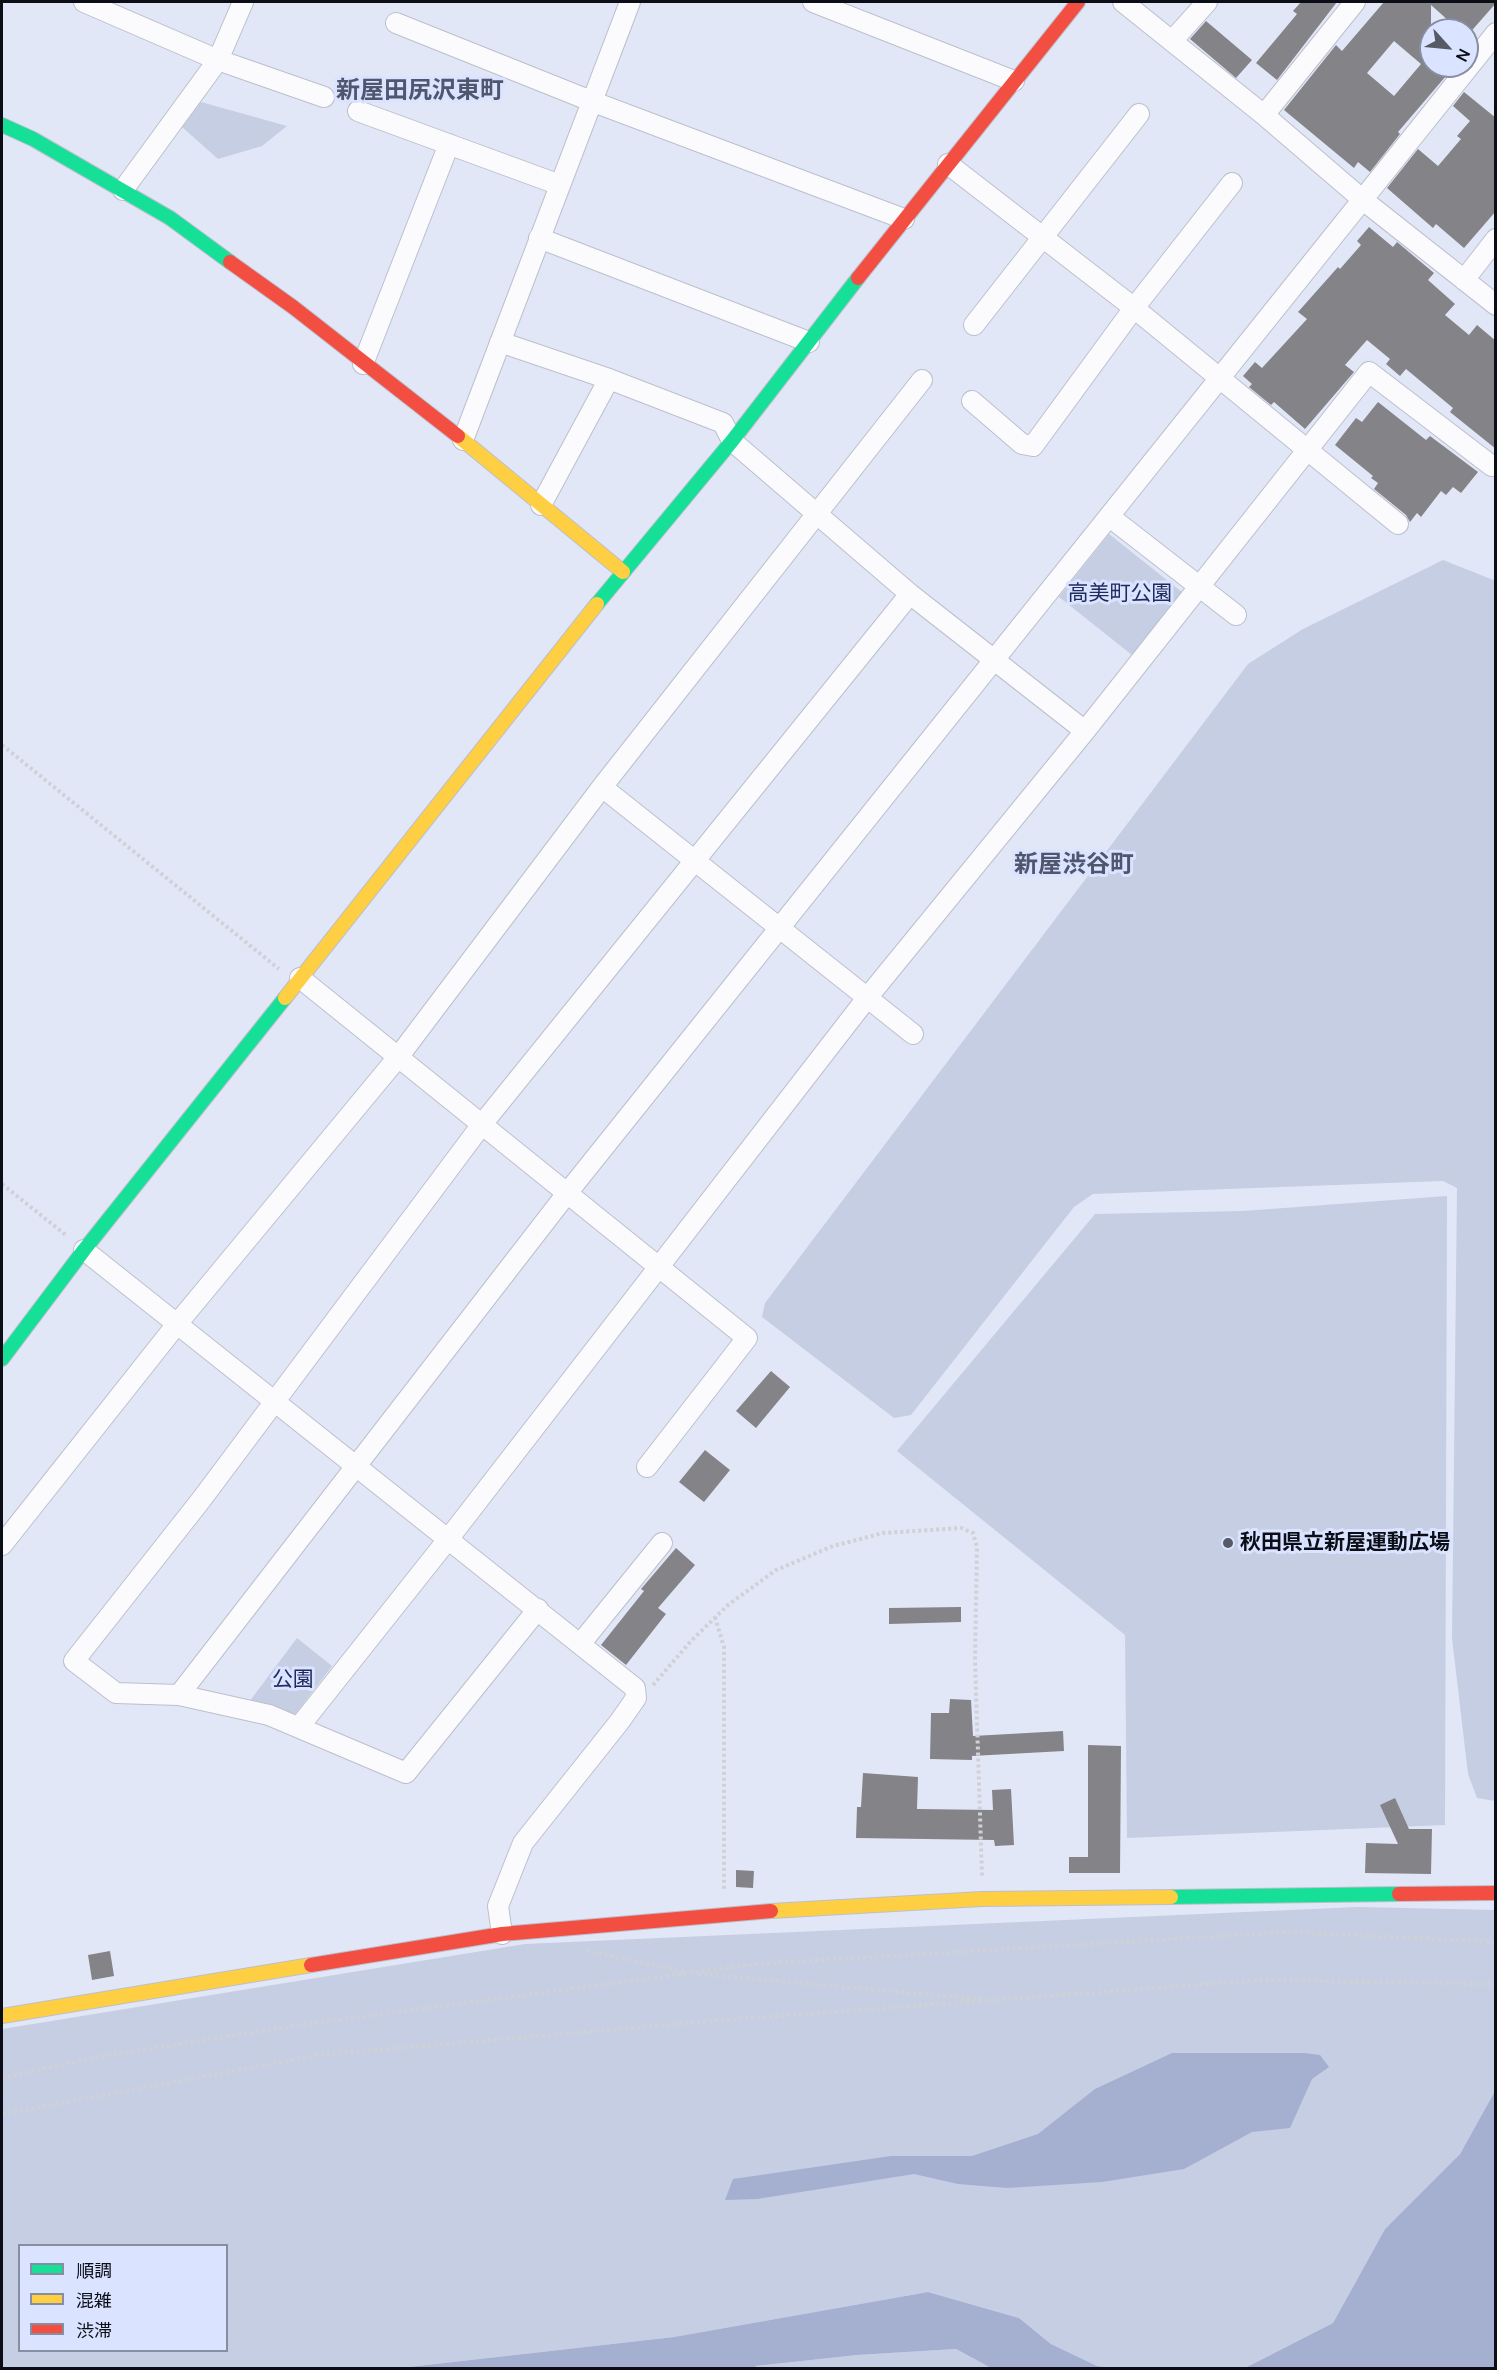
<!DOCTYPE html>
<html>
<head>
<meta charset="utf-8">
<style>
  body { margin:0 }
  #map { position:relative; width:1497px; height:2370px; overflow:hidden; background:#e2e7f7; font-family:Manrope,"Noto Sans JP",sans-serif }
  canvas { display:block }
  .frame { position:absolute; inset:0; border:3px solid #0b0e17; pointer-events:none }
  .legend { position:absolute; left:18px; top:2244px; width:210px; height:108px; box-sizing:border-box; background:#dae3ff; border:2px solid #878ea2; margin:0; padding:8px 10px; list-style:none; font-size:18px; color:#0b0e17 }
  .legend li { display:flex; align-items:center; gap:12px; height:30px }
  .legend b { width:30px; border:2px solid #878ea2 }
  .north { position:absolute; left:1419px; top:18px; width:60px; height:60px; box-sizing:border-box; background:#dae3ff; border:2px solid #878ea2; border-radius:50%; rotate:117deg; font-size:16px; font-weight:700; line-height:24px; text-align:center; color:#0b0e17 }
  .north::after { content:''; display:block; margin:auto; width:21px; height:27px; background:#565a65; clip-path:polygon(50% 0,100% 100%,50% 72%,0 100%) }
</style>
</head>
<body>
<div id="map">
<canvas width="1497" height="2370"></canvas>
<div class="frame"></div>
<ul class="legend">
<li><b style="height:8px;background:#16e098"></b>順調</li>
<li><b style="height:8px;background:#ffcf43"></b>混雑</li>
<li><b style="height:8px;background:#f24e42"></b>渋滞</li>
</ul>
<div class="north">N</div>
</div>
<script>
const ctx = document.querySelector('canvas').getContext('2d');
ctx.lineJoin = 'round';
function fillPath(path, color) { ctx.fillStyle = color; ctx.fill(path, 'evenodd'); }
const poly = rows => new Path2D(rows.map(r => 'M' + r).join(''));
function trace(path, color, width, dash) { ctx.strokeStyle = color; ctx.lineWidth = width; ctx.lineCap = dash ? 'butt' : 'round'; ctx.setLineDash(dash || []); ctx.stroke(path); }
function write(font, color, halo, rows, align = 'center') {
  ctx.font = font + ' Manrope,"Noto Sans JP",sans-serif'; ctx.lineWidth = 6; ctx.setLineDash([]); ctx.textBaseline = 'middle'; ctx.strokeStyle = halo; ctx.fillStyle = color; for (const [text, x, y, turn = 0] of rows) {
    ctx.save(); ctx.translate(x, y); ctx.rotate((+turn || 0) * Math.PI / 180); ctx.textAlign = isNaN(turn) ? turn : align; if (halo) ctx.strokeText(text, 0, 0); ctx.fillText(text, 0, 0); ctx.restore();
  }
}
const green = poly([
  [201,102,287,126,262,146,218,159,182,127],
  [1109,534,1182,592,1132,655,1059,597],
  [1443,560,1496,581,1495,1801,1477,1798,1468,1774,1452,1638,1457,1188,1443,1181,1093,1194,1074,1207,911,1415,894,1418,762,1317,765,1303,1248,664,1303,629],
  [1447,1196,1445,1825,1127,1838,1125,1635,897,1451,1095,1214,1243,1211],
  [297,1638,332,1666,293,1717,249,1702],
  [1358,1907,1495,1910,1495,2091,1460,2154,1385,2229,1333,2323,1245,2368,1112,2368,1097,2366,1051,2344,1019,2318,928,2292,674,2337,400,2368,2,2368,2,2029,525,1944],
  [20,2246,226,2246,226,2350,20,2350],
  [956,2349,991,2368,755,2368,756,2366,857,2355]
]);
const water = poly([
  [1172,2053,1304,2053,1320,2055,1329,2067,1312,2079,1290,2128,1252,2132,1184,2169,1102,2182,1007,2188,958,2184,914,2174,757,2199,725,2200,733,2179,891,2156,972,2156,1038,2134,1095,2089],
  [1495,2091,1495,2368,1245,2368,1333,2323,1385,2229,1460,2154],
  [928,2292,1019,2318,1051,2344,1097,2366,1112,2368,991,2368,956,2349,857,2355,756,2366,755,2368,400,2368,674,2337]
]);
const building = poly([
  [1301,2,1337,2,1277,80,1256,63,1297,14,1293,11],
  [1384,2,1496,3,1467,36,1467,30,1459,30,1431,5,1431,66,1446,76,1398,132,1400,134,1370,172,1358,162,1354,168,1284,110,1336,45,1342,51],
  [1394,41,1421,64,1394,96,1367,73],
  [1206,21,1252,60,1236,78,1190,39],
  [1464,92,1496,118,1496,211,1464,248,1436,224,1433,228,1387,188,1418,149,1438,166,1461,139,1457,136,1470,121,1453,106],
  [1369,227,1393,247,1397,242,1434,273,1428,280,1455,304,1445,315,1469,335,1477,325,1496,341,1496,449,1450,412,1453,408,1406,369,1400,376,1386,364,1390,359,1367,340,1345,365,1354,372,1305,429,1274,402,1271,405,1249,387,1252,384,1243,376,1255,362,1262,368,1307,319,1298,312,1338,267,1340,269,1361,245,1357,241],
  [1378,402,1426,440,1430,436,1478,472,1461,493,1453,487,1446,495,1441,491,1421,517,1417,513,1410,522,1406,515,1374,489,1378,483,1371,478,1373,476,1335,445,1356,418,1362,422],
  [771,1371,790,1387,756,1428,736,1411],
  [705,1450,730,1470,704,1502,679,1482],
  [676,1548,695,1565,658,1608,666,1614,626,1665,601,1645,644,1591,641,1589],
  [961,1607,961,1622,889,1624,889,1608],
  [950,1699,971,1700,973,1736,1063,1731,1064,1751,972,1756,972,1760,930,1759,931,1713,949,1713],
  [1088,1745,1121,1746,1120,1873,1069,1873,1069,1857,1088,1857],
  [863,1773,918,1777,917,1809,993,1810,992,1790,1011,1789,1014,1845,995,1846,994,1840,856,1838,857,1807,861,1807],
  [1395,1798,1409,1829,1432,1829,1431,1874,1365,1873,1366,1843,1398,1844,1380,1805],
  [736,1870,754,1871,753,1888,736,1887],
  [110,1951,114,1976,92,1980,88,1955]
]);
const path = poly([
  [2,745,279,969],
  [2,1184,67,1236],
  [715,1617,724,1647,724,1891],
  [653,1685,691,1641,728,1605,776,1570,833,1546,883,1533,961,1528,973,1533,977,1547,975,1660,982,1876],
  [587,1951,685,1972],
  [698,1974,981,1999],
  [2,2078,92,2058,299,2025,758,1964,1289,1932,1496,1942],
  [2,2114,319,2055,711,2021,1262,1980,1496,1984]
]);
const street = poly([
  [84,2,218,60,324,97],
  [813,2,1014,81],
  [1123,2,1264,115,1363,200,1496,305],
  [396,23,591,101,904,219],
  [1172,41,1207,2],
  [358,111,560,185],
  [1264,115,1355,2],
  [948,164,1129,304,1398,524],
  [123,190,218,60,243,2],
  [539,238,809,342],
  [1464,280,1496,239],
  [974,325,1139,114],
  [500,342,609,379,723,423,732,441,910,594,1085,731],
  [363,364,449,144],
  [972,401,1022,444,1033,446,1134,308,1232,183],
  [463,440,630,2],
  [541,505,609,379],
  [1110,517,1236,615],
  [602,787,913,1034],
  [300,978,747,1338,647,1467],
  [84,1250,635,1688,636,1698,620,1721,523,1843,498,1906,502,1934],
  [2,1545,177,1324,399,1056,602,787,922,380],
  [538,1609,406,1773,269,1715,179,1695,116,1693,74,1661,201,1500,483,1123,910,594],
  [581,1643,662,1543],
  [179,1695,568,1192,1496,33],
  [299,1727,449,1538,867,998,1085,731,1369,372,1492,466]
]);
const fast = poly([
  [2,125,33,139,170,218,230,262],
  [597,604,732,441,858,278],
  [2,1359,84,1250,285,998],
  [1171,1897,1399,1894]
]);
const slow = poly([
  [458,436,623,572],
  [285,998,597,604],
  [771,1911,982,1899,1171,1897],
  [2,2016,311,1965]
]);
const jam = poly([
  [230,262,293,307,458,436],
  [858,278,1078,2],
  [1399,1894,1496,1893],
  [311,1965,502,1934,771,1911]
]);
const markers = [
  [1228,1543,6,"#565a65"]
];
const parkNames = [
  ["高美町公園",1120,594],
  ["公園",293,1680]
];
const poiNames = [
  ["秋田県立新屋運動広場",1240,1543]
];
const quarterNames = [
  ["新屋田尻沢東町",420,91],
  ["新屋渋谷町",1074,865]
];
fillPath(green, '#c6cee3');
fillPath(water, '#a5afd0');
fillPath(building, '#848387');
trace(street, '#bcbfcc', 22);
trace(fast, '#bcbfcc', 16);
trace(slow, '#bcbfcc', 16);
trace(jam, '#bcbfcc', 16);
trace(path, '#cfd1d6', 4, [3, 3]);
trace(street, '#fbfbfe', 20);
trace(fast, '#16e098', 14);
trace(slow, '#ffcf43', 14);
trace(jam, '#f24e42', 14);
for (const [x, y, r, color] of markers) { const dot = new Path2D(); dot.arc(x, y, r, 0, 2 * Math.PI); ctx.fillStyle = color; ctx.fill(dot); trace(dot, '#dae3ff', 2); }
write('21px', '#202b5d', '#dae3ff', parkNames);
write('bold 21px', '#0b0e17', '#dae3ff', poiNames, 'left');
write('bold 24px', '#4f566d', '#dae3ff', quarterNames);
</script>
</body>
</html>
